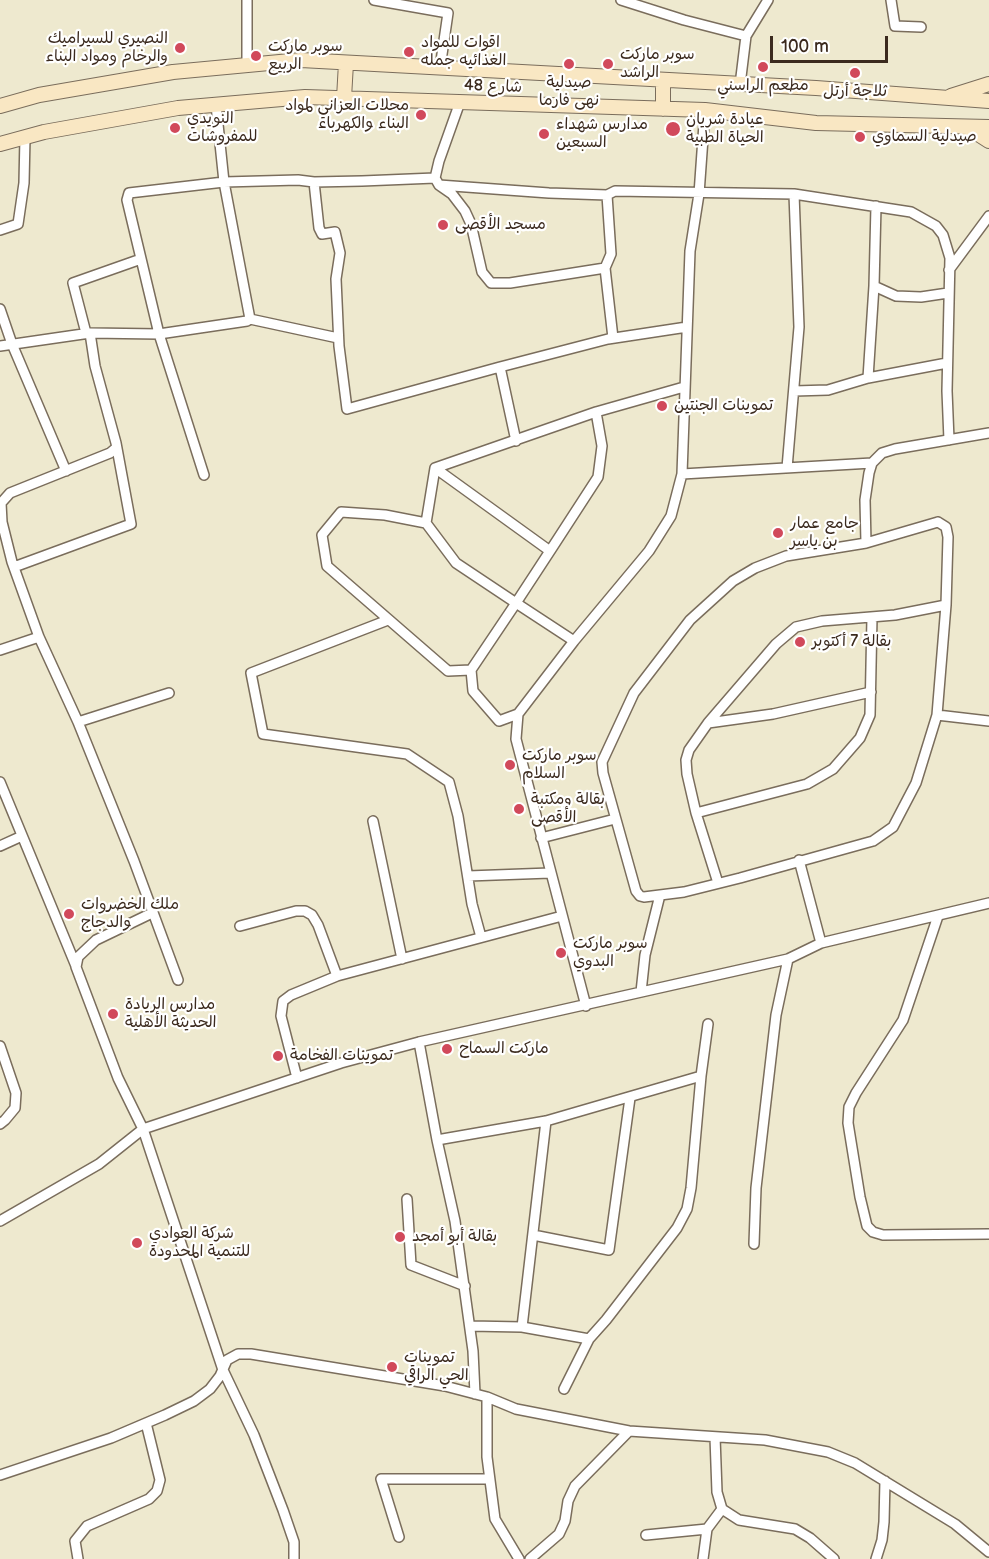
<!DOCTYPE html>
<html>
<head>
<meta charset="utf-8">
<style>
  body { margin:0 }
  #map { position:relative; width:989px; height:1559px; overflow:hidden; background:#eee9cf; font-family:"Balsamiq Sans",sans-serif }
  canvas { display:block }
  .scale { position:absolute; left:770px; top:36px; width:118px; height:27px; box-sizing:border-box; border:3px solid #3b2a1e; border-top:0; padding-left:8px; font-size:18px; line-height:21px; white-space:nowrap; color:#3b2a1e; -webkit-text-stroke:4px #fff; paint-order:stroke }
</style>
</head>
<body>
<div id="map">
<canvas width="989" height="1559"></canvas>
<div class="scale">100 m</div>
</div>
<script>
const ctx = document.querySelector('canvas').getContext('2d');
ctx.lineJoin = 'round';
const poly = rows => new Path2D(rows.map(r => 'M' + r).join(''));
function trace(path, color, width, dash) { ctx.strokeStyle = color; ctx.lineWidth = width; ctx.lineCap = dash ? 'butt' : 'round'; ctx.setLineDash(dash || []); ctx.stroke(path); }
function write(font, color, halo, rows, align = 'center') {
  ctx.font = font + ' "Balsamiq Sans","Playpen Sans Arabic",sans-serif'; ctx.lineWidth = 4.5; ctx.setLineDash([]); ctx.textBaseline = 'middle'; ctx.strokeStyle = halo; ctx.fillStyle = color; for (const [text, x, y, turn = 0] of rows) {
    ctx.save(); ctx.translate(x, y); ctx.rotate((+turn || 0) * Math.PI / 180); ctx.textAlign = isNaN(turn) ? turn : align; if (halo) ctx.strokeText(text, 0, 0); ctx.fillText(text, 0, 0); ctx.restore();
  }
}
const minor = poly([
  [374,0,448,13,440,68],
  [621,0,684,20,746,36],
  [891,0,895,26,921,27],
  [247,65,247,0],
  [740,85,746,36,768,0],
  [460,102,439,161,435,178,439,185,452,194,465,211,471,224,482,272,491,283,510,283,605,268,611,254,607,195,615,191,794,194,911,212,936,226,943,235,950,258,947,391,949,440],
  [314,182,319,228,322,234,335,232,340,253,336,279,339,346,347,409,500,367],
  [439,185,549,193,607,195],
  [0,230,18,224,24,183,25,137],
  [605,268,613,338],
  [949,270,989,216],
  [874,286,896,296,921,297,948,293],
  [0,309,12,344,66,471],
  [250,319,338,338],
  [86,333,73,283,141,259],
  [90,333,159,334,247,321,250,319,224,182,216,105],
  [0,346,90,333,95,366,116,443,131,524,14,567],
  [868,378,874,286,876,206],
  [794,391,828,390,868,378,947,363],
  [516,441,500,367,608,339,687,327],
  [116,448,110,453,10,493,1,503,2,522,12,562,39,637,78,722,134,861,178,980],
  [435,468,596,412,684,387],
  [787,468,799,327,794,194],
  [682,474,872,463],
  [204,475,159,334,127,200,129,193,224,182,298,180,314,182,362,181,435,178],
  [938,522,946,527,948,537,946,605,937,715,916,783,893,827,873,841,740,878,684,892,644,897,640,896,636,891,603,773,602,762,634,693,690,620,733,581,755,568,786,556,866,543,938,522],
  [426,523,385,515,341,512,322,535,327,566,448,671,471,670,516,603,550,551,435,468,426,523,456,563,516,603,574,641],
  [866,543,865,500,869,473,872,463,882,453,895,449,989,433],
  [550,551,598,477,602,446,596,412],
  [388,620,251,673,263,734,407,754,449,782,458,816,472,904,481,937],
  [0,650,39,637],
  [471,670,473,691,499,721,518,714,574,641,649,551,671,516,682,474,690,251,699,194,705,110],
  [518,714,516,739,586,1006],
  [937,715,989,721],
  [78,722,169,693],
  [708,723,773,714,871,692],
  [0,782,76,966],
  [696,813,807,784,833,769,860,738,870,715,872,617],
  [373,821,402,959],
  [541,838,615,819],
  [0,846,22,836],
  [799,860,821,943],
  [468,876,550,873],
  [718,883,696,813,687,774,686,760,689,750,708,723,776,644,796,627,822,621,895,615,946,605],
  [152,913,96,940,78,957,76,967,118,1078,143,1129,223,1370,254,1435,283,1510,294,1542,294,1559],
  [938,916,903,1020,856,1093,849,1107,848,1123,860,1197,867,1226,873,1232,883,1235,989,1234],
  [240,926,296,911,305,911,312,915,318,925,337,976],
  [641,992,645,955,660,895],
  [419,1042,437,1140,455,1221,473,1351,475,1394],
  [0,1046,16,1093,15,1108,5,1120,0,1124],
  [297,1078,281,1016,283,1001,291,995,337,976,562,916],
  [437,1140,546,1121,701,1076],
  [407,1199,411,1265,465,1286],
  [0,1221,99,1164,143,1129,341,1063,419,1042,788,959,821,943,989,903],
  [533,1235,609,1250,630,1098],
  [754,1244,756,1188,768,1084,776,1015,788,959],
  [470,1326,522,1327,546,1121],
  [522,1327,589,1339,606,1320,677,1228,687,1209,691,1188,701,1076,708,1024],
  [564,1389,589,1339],
  [487,1397,487,1457,495,1519,519,1559],
  [715,1437,717,1492,722,1509,739,1520,795,1529,810,1538,834,1559],
  [0,1475,111,1438,165,1415,194,1401,210,1389,220,1376,227,1360,238,1354,251,1354,445,1386,487,1397,516,1409,629,1431,765,1440,828,1452,855,1463,955,1524,989,1552],
  [646,1535,707,1529,722,1509],
  [399,1537,381,1479,489,1479],
  [78,1559,75,1541,87,1526,149,1499,157,1491,160,1480,146,1423],
  [530,1559,559,1534,565,1521,568,1501,575,1486,629,1431],
  [703,1559,707,1529],
  [876,1559,882,1540,884,1522,885,1481]
]);
const secondary = poly([
  [663,80,663,109],
  [951,96,989,84],
  [344,98,346,63],
  [0,106,39,95,173,72,301,60,816,88,989,101],
  [966,130,975,132,989,141],
  [0,144,44,132,178,108,305,97,705,110,816,123,989,127]
]);
const markers = [
  [180,48,6,"#d1495b"],
  [409,52,6,"#d1495b"],
  [256,56,6,"#d1495b"],
  [569,64,6,"#d1495b"],
  [608,64,6,"#d1495b"],
  [763,67,6,"#d1495b"],
  [855,73,6,"#d1495b"],
  [421,115,6,"#d1495b"],
  [175,128,6,"#d1495b"],
  [673,129,8,"#d1495b"],
  [544,134,6,"#d1495b"],
  [860,137,6,"#d1495b"],
  [443,225,6,"#d1495b"],
  [662,406,6,"#d1495b"],
  [778,533,6,"#d1495b"],
  [800,642,6,"#d1495b"],
  [510,765,6,"#d1495b"],
  [519,809,6,"#d1495b"],
  [69,914,6,"#d1495b"],
  [561,953,6,"#d1495b"],
  [113,1014,6,"#d1495b"],
  [447,1049,6,"#d1495b"],
  [278,1056,6,"#d1495b"],
  [400,1237,6,"#d1495b"],
  [137,1243,6,"#d1495b"],
  [392,1367,6,"#d1495b"]
];
const poiNames = [
  ["النصيري للسيراميك",168,39,"right"],
  ["والرخام ومواد البناء",168,57,"right"],
  ["اقوات للمواد",421,43],
  ["الغذائيه جمله",421,61],
  ["سوبر ماركت",268,47],
  ["الربيع",268,65],
  ["سوبر ماركت",620,55],
  ["الراشد",620,73],
  ["صيدلية",569,83,"center"],
  ["نهى فارما",569,101,"center"],
  ["مطعم الراسني",763,86,"center"],
  ["ثلاجة أرتل",855,92,"center"],
  ["محلات العزاني لمواد",409,106,"right"],
  ["البناء والكهرباء",409,124,"right"],
  ["النويدي",187,119],
  ["للمفروشات",187,137],
  ["عيادة شريان",686,120],
  ["الحياة الطبية",686,138],
  ["مدارس شهداء",556,125],
  ["السبعين",556,143],
  ["صيدلية السماوي",872,137],
  ["مسجد الأقصى",455,225],
  ["تموينات الجنتين",674,406],
  ["جامع عمار",790,524],
  ["بن ياسر",790,542],
  ["بقالة 7 أكتوبر",812,642],
  ["سوبر ماركت",522,756],
  ["السلام",522,774],
  ["بقالة ومكتبة",531,800],
  ["الأقصى",531,818],
  ["ملك الخضروات",81,905],
  ["والدجاج",81,923],
  ["سوبر ماركت",573,944],
  ["البدوي",573,962],
  ["مدارس الريادة",125,1005],
  ["الحديثة الأهلية",125,1023],
  ["ماركت السماح",459,1049],
  ["تموينات الفخامة",290,1056],
  ["شركة العوادي",149,1234],
  ["للتنمية المحدودة",149,1252],
  ["بقالة أبو أمجد",412,1237],
  ["تموينات",404,1358],
  ["الحي الراقي",404,1376]
];
const streetNames = [
  ["شارع 48",493,87,2]
];
trace(minor, '#7a6d5c', 12);
trace(secondary, '#7a6d5c', 16);
trace(minor, '#fff', 9);
trace(secondary, '#f9e7c3', 14);
for (const [x, y, r, color] of markers) { const dot = new Path2D(); dot.arc(x, y, r, 0, 2 * Math.PI); ctx.fillStyle = color; ctx.fill(dot); trace(dot, '#fff', 2); }
write('16px', '#3b2a1e', '#fff', poiNames, 'left');
write('16px', '#3b2a1e', '#fff', streetNames);
</script>
</body>
</html>
